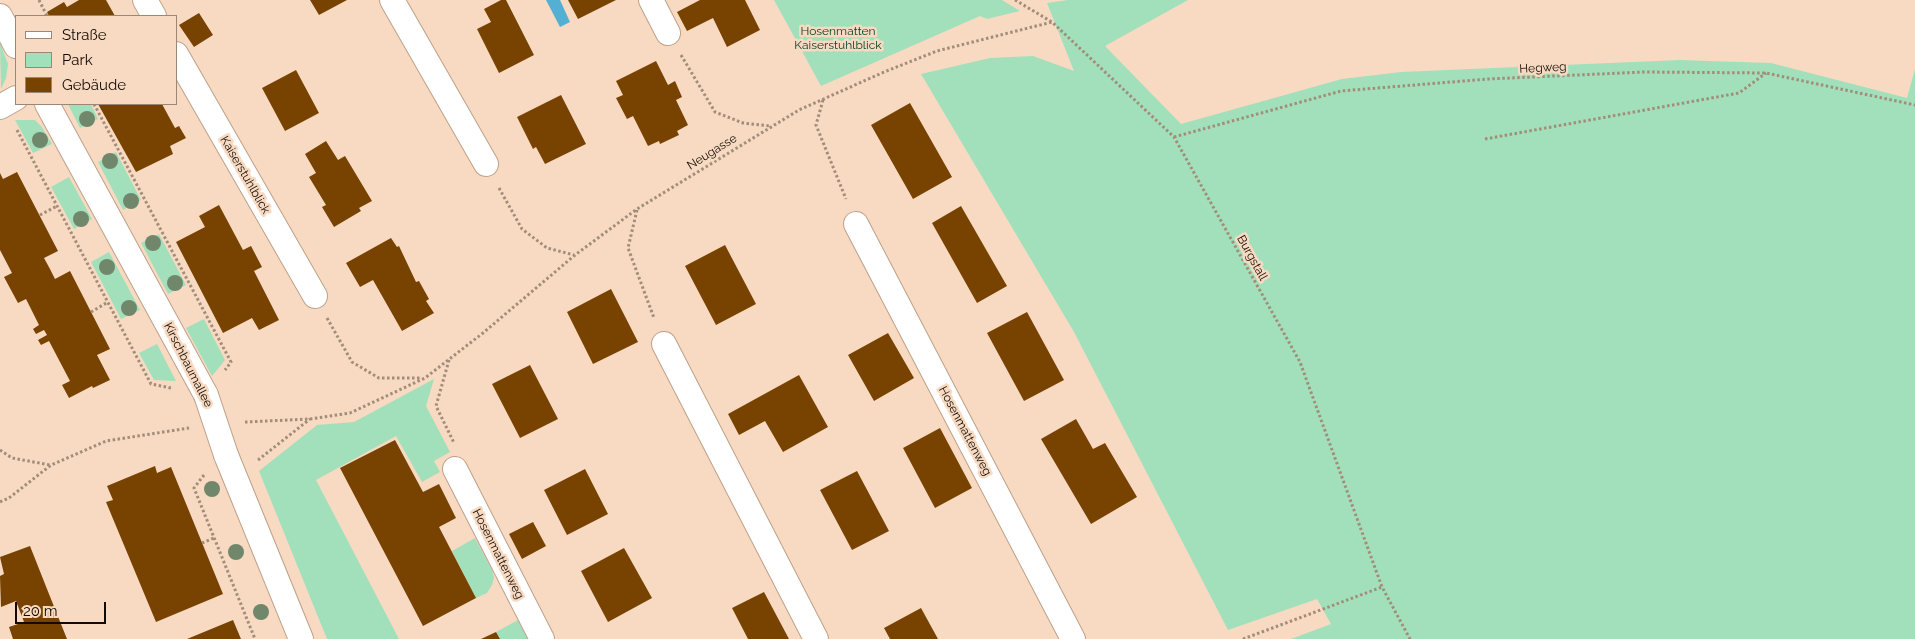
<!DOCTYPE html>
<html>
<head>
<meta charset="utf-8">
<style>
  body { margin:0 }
  #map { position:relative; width:1915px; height:639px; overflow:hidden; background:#f7dac1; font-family:Raleway,sans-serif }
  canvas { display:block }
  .legend { position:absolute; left:15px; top:15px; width:162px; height:90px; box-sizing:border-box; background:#f7dac1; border:1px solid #9c8775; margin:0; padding:6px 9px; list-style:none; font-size:15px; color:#130a03 }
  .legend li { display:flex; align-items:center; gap:10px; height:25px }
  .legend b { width:25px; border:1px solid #9c8775 }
  .scale { position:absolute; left:15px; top:602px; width:91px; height:22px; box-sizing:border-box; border:2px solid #130a03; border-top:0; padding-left:6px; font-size:15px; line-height:18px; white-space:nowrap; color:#130a03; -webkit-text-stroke:4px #f7dac1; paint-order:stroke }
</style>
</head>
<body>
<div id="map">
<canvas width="1915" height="639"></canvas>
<ul class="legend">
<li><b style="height:6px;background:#fff"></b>Straße</li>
<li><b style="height:14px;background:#a2e0bb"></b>Park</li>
<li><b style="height:14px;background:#784300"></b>Gebäude</li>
</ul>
<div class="scale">20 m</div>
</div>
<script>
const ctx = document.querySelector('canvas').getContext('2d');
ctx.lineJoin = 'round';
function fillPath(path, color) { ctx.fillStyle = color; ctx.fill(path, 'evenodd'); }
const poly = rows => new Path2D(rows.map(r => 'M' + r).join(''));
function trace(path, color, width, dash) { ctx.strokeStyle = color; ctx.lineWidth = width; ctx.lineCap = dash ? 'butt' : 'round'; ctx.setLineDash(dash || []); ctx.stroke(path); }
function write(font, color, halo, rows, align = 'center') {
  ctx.font = font + ' Raleway,sans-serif'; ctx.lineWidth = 5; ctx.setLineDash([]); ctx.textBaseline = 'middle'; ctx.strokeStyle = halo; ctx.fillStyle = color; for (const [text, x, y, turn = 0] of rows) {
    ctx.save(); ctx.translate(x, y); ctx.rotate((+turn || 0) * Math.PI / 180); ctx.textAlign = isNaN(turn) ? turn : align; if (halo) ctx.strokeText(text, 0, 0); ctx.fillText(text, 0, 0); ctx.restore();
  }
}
const green = poly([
  [774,0,1002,0,1020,11,987,19,980,16,821,86],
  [1068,0,1188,0,1105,46,1181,124,1342,79,1401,72,1680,60,1771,63,1907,98,1915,69,1915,639,1291,639,1331,624,1317,599,1228,630,1074,332,921,74,990,58,1033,56,1074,71,1047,3],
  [0,43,8,64,6,78,1,89],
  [68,104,91,104,98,119,80,128],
  [15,120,35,120,42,127,52,144,33,153],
  [116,152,141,200,123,210,98,162],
  [69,177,92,219,74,229,51,187],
  [159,234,186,285,168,294,141,243],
  [109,252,140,310,121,319,91,262],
  [204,319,225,360,212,376,186,328],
  [157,344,176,381,154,380,139,353],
  [434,379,426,406,450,452,434,461,440,472,422,482,396,436,316,480,399,639,327,639,259,471,317,425,354,422],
  [475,538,492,570,494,578,492,585,487,593,476,598,452,551],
  [518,620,528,639,500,639,496,632]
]);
const water = poly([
  [546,0,560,0,570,22,560,27]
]);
const building = poly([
  [79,0,106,0,115,16,49,16,47,12,64,2,67,7],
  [310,0,347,0,319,15],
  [501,0,506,0,534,55,499,73,477,29,491,22,484,9],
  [568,0,616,0,578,19],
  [700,0,745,0,760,30,727,47,713,18,687,31,677,12],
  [199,13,213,35,194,47,179,25],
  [656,61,668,85,675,81,682,97,676,100,688,125,677,131,679,135,660,144,659,141,648,146,633,116,627,119,616,98,623,95,616,81],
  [296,70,319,113,285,131,262,88],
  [561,95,586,144,545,164,536,147,533,149,517,117],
  [910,103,952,177,913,199,871,125],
  [98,104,162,104,175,128,179,126,186,138,170,146,173,154,136,172],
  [326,141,338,160,345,156,372,201,359,208,361,211,334,227,322,207,326,205,309,177,316,173,305,154],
  [17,172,58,251,44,258,50,269,55,279,70,271,110,349,97,355,110,380,93,388,92,386,69,398,62,385,70,381,49,341,41,345,38,340,47,335,44,330,36,334,33,329,39,325,26,299,18,303,4,277,12,273,0,250,0,173,3,179],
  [219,205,243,250,251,246,262,267,254,271,279,320,259,330,252,318,223,333,176,242,205,227,199,216],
  [961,206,1007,286,977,303,932,223],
  [391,238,397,247,399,246,416,282,419,281,429,299,426,301,434,313,402,331,373,280,360,287,346,263],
  [725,245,756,304,716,325,685,266],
  [611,289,638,342,593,364,567,312],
  [1027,312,1064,380,1024,401,987,333],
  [888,333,914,378,874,401,848,355],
  [530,365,558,419,520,438,492,384],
  [799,375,828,427,783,452,765,421,739,435,728,414],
  [1076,419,1093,449,1105,443,1137,497,1091,524,1041,439],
  [940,428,972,488,935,508,903,448],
  [395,440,423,492,439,484,456,518,439,527,476,598,423,626,340,468],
  [155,466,157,473,171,467,223,594,156,622,106,502,113,500,107,486],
  [585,469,608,514,567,535,544,490],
  [857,471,889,531,852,550,820,490],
  [533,522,546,546,522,559,509,534],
  [30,546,47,589,67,639,13,639,9,627,24,622,16,601,1,607,0,576,4,574,0,557],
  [624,548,652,598,608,622,581,571],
  [764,592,789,639,748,639,732,608],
  [921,608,938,639,890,639,884,628],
  [233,620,241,639,187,639],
  [496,632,500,639,481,639]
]);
const path = poly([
  [39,0,47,16],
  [1015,0,1052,22,1174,137,1300,362,1382,587,1410,639],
  [681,55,715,112,743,123,770,126],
  [823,100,816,125,846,199],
  [94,104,231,362,225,370],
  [17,130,151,384,171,388],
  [1174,137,1341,91,1488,79,1644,72,1766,73,1915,105],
  [1485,139,1739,93,1766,73],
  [499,188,522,229,547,248,574,255],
  [637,210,628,248,654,318],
  [40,215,57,206],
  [91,312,108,302],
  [327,318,352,362,379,378,422,378],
  [449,360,436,406,454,443],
  [245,422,310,419,350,413,425,378,483,333,575,255,637,209,799,110,884,72,937,51,1052,22],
  [0,450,12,458,50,465],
  [258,460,310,419],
  [204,475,194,488,255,639],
  [0,502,9,498,51,465,106,441,189,428],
  [202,543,214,538],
  [1243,639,1382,587]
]);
const street = poly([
  [145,0,154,16],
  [392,0,486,164],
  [651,0,668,33],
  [0,16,16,46],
  [176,54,315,296],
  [47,104,206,395],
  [0,107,16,98],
  [856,224,1073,639],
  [664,344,816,639],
  [226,455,301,639],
  [455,469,542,639]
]);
const streetBridge = poly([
  [206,395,226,455]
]);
const trees = [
  [87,119],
  [40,140],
  [110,161],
  [131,201],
  [81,219],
  [153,243],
  [107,267],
  [175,283],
  [129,308],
  [212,489],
  [236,552],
  [261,612]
];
const parkNames = [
  ["Hosenmatten",838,31],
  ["Kaiserstuhlblick",838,45]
];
const streetNames = [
  ["Hegweg",1543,68,-3],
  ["Neugasse",712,152,-32],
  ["Kaiserstuhlblick",245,175,60],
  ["Burgstall",1252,258,61],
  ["Kirschbaumallee",188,365,63],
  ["Hosenmattenweg",965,431,62],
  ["Hosenmattenweg",498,554,63]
];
fillPath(green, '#a2e0bb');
fillPath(water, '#53b0d2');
fillPath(building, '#784300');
trace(street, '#bda189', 26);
trace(path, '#a28d7a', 3, [2.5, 2.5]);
trace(street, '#fff', 24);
trace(streetBridge, '#bda189', 26, []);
trace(streetBridge, '#fff', 24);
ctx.fillStyle = '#70876c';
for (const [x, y] of trees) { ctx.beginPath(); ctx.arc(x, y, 8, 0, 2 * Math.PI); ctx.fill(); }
write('12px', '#014327', '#f7dac1', parkNames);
write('12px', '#130a03', '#f7dac1', streetNames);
</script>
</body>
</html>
